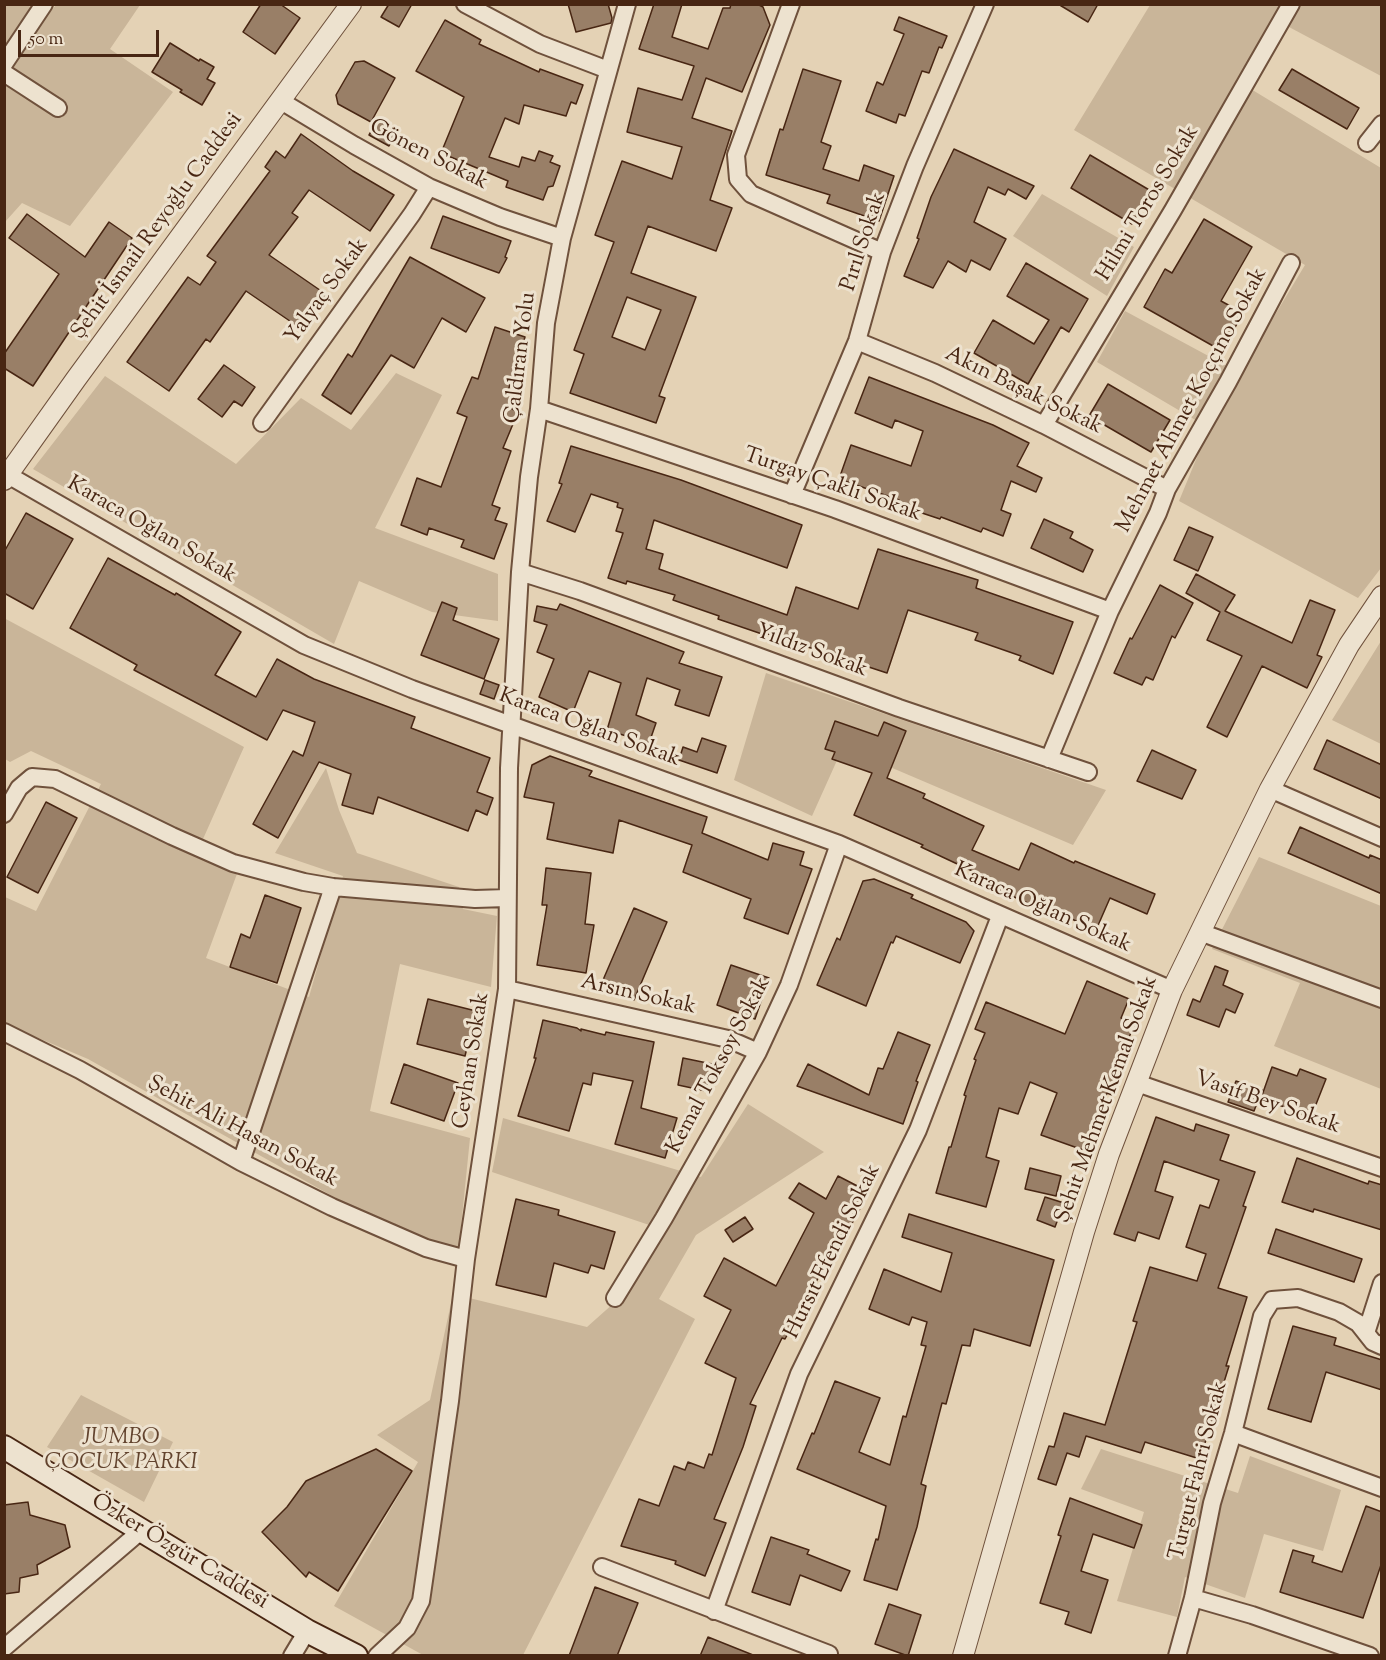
<!DOCTYPE html>
<html>
<head>
<meta charset="utf-8">
<style>
  body { margin:0 }
  #map { position:relative; width:1386px; height:1660px; overflow:hidden; background:#e4d2b5; font-family:"Sorts Mill Goudy",serif }
  canvas { display:block }
  .frame { position:absolute; inset:0; border:6px solid #482613; pointer-events:none }
  .scale { position:absolute; left:18px; top:30px; width:141px; height:27px; box-sizing:border-box; border:3px solid #482613; border-top:0; padding-left:8px; font-size:18px; line-height:21px; white-space:nowrap; color:#482613; -webkit-text-stroke:4px #ede2cf; paint-order:stroke }
</style>
</head>
<body>
<div id="map">
<canvas width="1386" height="1660"></canvas>
<div class="frame"></div>
<div class="scale">50 m</div>
</div>
<script>
const ctx = document.querySelector('canvas').getContext('2d');
ctx.lineJoin = 'round';
function fillPath(path, color) { ctx.fillStyle = color; ctx.fill(path, 'evenodd'); }
const poly = rows => new Path2D(rows.map(r => 'M' + r).join(''));
function trace(path, color, width, dash) { ctx.strokeStyle = color; ctx.lineWidth = width; ctx.lineCap = dash ? 'butt' : 'round'; ctx.setLineDash(dash || []); ctx.stroke(path); }
function write(font, color, halo, rows, align = 'center') {
  ctx.font = font + ' "Sorts Mill Goudy",serif'; ctx.lineWidth = 6; ctx.setLineDash([]); ctx.textBaseline = 'middle'; ctx.strokeStyle = halo; ctx.fillStyle = color; for (const [text, x, y, turn = 0] of rows) {
    ctx.save(); ctx.translate(x, y); ctx.rotate((+turn || 0) * Math.PI / 180); ctx.textAlign = isNaN(turn) ? turn : align; if (halo) ctx.strokeText(text, 0, 0); ctx.fillText(text, 0, 0); ctx.restore();
  }
}
const green = poly([
  [5,5,27,5,47,16,56,5,140,5,110,49,173,92,70,226,22,203,5,222],
  [1150,5,1381,5,1381,76,1274,19,1236,80,1381,168,1381,568,1358,598,1179,501,1209,428,1097,362,1125,311,1240,373,1305,265,1074,130],
  [1042,194,1134,247,1107,296,1013,236],
  [396,373,442,395,375,528,498,574,498,621,432,612,359,581,334,644,33,469,105,376,236,464,301,398,351,430],
  [4,618,244,747,195,857,238,871,206,958,309,997,343,876,275,853,326,768,339,810,357,853,459,887,463,909,497,916,491,987,400,964,370,1111,470,1138,457,1266,88,1059,5,1024,5,897,36,911,101,784,31,751,10,762,5,759],
  [1381,641,1381,744,1332,720],
  [766,673,1106,790,1073,845,843,747,812,816,734,780],
  [1259,857,1381,906,1381,1089,1274,1046,1300,983,1212,949],
  [748,1104,824,1152,696,1235,659,1299,695,1319,523,1655,423,1655,334,1606,418,1462,377,1435,430,1400,453,1294,587,1327,633,1286,667,1231,492,1172,503,1118,701,1177],
  [81,1395,173,1442,144,1502,47,1447],
  [1101,1449,1238,1493,1250,1456,1341,1490,1323,1551,1264,1534,1245,1598,1185,1577,1177,1617,1117,1601,1144,1512,1081,1489]
]);
const building = poly([
  [261,4,280,4,300,18,275,54,243,32,261,4],
  [389,4,412,4,399,27,381,17,389,4],
  [568,4,608,4,612,18,611,23,576,32,568,4],
  [654,4,682,4,672,37,708,49,723,8,730,8,731,4,757,4,763,7,770,25,742,92,706,78,692,118,732,131,710,200,732,208,716,251,648,226,631,273,696,297,659,396,665,398,656,423,570,393,584,354,574,350,614,242,595,235,622,161,672,179,682,147,627,132,638,88,682,100,694,66,639,49,654,4],
  [627,297,661,310,645,350,612,337,627,297],
  [1058,4,1098,4,1088,22,1058,4],
  [899,17,947,36,942,48,939,47,929,73,922,71,905,116,899,114,896,123,866,111,877,82,883,85,904,34,894,30,899,17],
  [445,20,481,40,479,44,539,72,540,69,583,85,576,104,571,102,566,116,524,105,519,124,505,118,489,157,519,167,522,157,535,161,539,151,553,156,550,162,560,166,553,186,548,187,543,200,506,187,508,181,441,153,464,97,416,71,445,20],
  [170,43,199,61,200,59,214,67,207,79,215,83,202,105,180,92,182,90,152,72,170,43],
  [364,61,395,78,371,122,338,104,336,95,355,62,364,61],
  [803,69,841,81,821,142,831,146,823,169,859,181,864,165,894,176,879,221,827,203,830,195,766,175,780,129,783,130,803,69],
  [1292,69,1359,108,1347,129,1279,90,1292,69],
  [378,120,397,131,389,146,369,135,378,120],
  [301,134,353,171,394,195,370,231,309,190,292,213,298,217,269,255,327,295,303,330,246,291,210,342,206,339,169,391,127,362,188,277,200,285,216,262,207,256,270,171,265,167,276,151,285,158,301,134],
  [954,149,1034,186,1026,199,1008,189,1005,195,988,187,974,222,1006,239,990,270,971,260,966,272,948,261,933,288,904,276,919,239,917,238,931,197,954,149],
  [1090,155,1151,191,1132,224,1071,188,1090,155],
  [27,214,85,257,109,222,132,238,33,386,4,368,4,354,59,274,9,238,27,214],
  [443,216,511,241,505,257,507,258,499,273,431,248,443,216],
  [1204,219,1252,247,1221,301,1243,313,1222,351,1144,307,1165,269,1172,273,1204,219],
  [410,257,485,298,466,332,442,318,414,368,391,355,351,414,322,395,348,354,352,357,410,257],
  [1026,263,1088,299,1069,332,1061,327,1028,384,974,353,993,320,1034,344,1049,320,1007,296,1026,263],
  [495,327,525,337,508,391,518,395,512,409,518,412,503,448,511,451,492,505,500,508,495,520,507,524,494,559,461,547,464,540,429,528,427,535,401,525,417,478,441,487,467,417,457,413,472,377,478,379,495,327],
  [224,365,255,387,242,406,234,401,222,417,198,399,224,365],
  [869,377,993,425,1029,443,1017,466,1042,478,1036,492,1011,481,1001,510,1011,514,1003,536,983,528,981,532,941,517,940,519,898,505,899,500,839,479,851,445,911,466,923,431,895,420,892,428,855,413,869,377],
  [1108,384,1170,420,1151,452,1089,416,1108,384],
  [571,446,681,480,802,525,787,568,654,520,646,549,663,554,659,569,787,615,796,587,858,609,878,549,978,580,976,588,1073,622,1053,674,1019,660,1021,656,975,640,978,633,908,610,887,673,762,632,762,634,718,619,719,616,673,600,675,595,627,581,626,584,608,578,623,533,616,531,623,509,617,507,618,503,591,494,575,532,547,521,562,484,559,483,571,446],
  [26,513,73,539,33,609,4,593,4,552,26,513],
  [1044,519,1073,532,1070,538,1093,550,1083,572,1031,548,1044,519],
  [1189,527,1213,537,1198,571,1174,560,1189,527],
  [108,558,175,595,176,593,241,632,215,675,256,697,277,659,314,679,415,717,411,728,490,758,477,792,493,798,487,815,476,810,468,831,378,797,373,814,342,805,351,774,319,762,278,838,253,824,293,751,303,756,315,722,283,710,267,740,134,670,137,665,70,628,108,558],
  [1196,574,1235,595,1225,611,1292,643,1310,600,1335,610,1317,655,1322,657,1307,688,1262,666,1227,737,1207,727,1242,656,1207,640,1220,612,1186,593,1196,574],
  [1160,585,1193,603,1175,638,1172,636,1153,680,1146,677,1142,685,1114,673,1130,638,1132,639,1160,585],
  [442,602,457,608,453,620,499,639,484,679,421,655,442,602],
  [560,604,684,652,679,663,722,677,709,716,675,705,680,690,647,678,636,715,656,723,648,746,635,742,636,739,607,730,621,683,589,671,573,712,539,697,554,659,537,652,547,625,534,621,537,606,557,610,560,604],
  [485,680,499,685,494,699,480,694,485,680],
  [835,721,878,736,884,722,906,731,887,778,925,794,923,798,984,826,972,850,1019,870,1031,843,1074,863,1075,861,1155,894,1147,914,1110,898,1096,930,1032,901,1030,904,980,882,983,876,921,847,923,845,854,815,872,773,832,759,835,752,825,749,835,721],
  [702,738,726,746,717,773,679,760,683,747,697,752,702,738],
  [1327,740,1382,765,1382,799,1314,769,1327,740],
  [1152,750,1196,770,1182,799,1137,781,1152,750],
  [550,756,592,771,589,776,707,817,702,833,768,860,773,843,804,852,800,865,812,869,788,934,744,918,751,899,683,872,692,845,619,820,613,853,547,839,554,803,524,797,532,765,550,756],
  [46,802,77,818,38,893,7,877,46,802],
  [1300,827,1369,858,1370,855,1382,860,1382,894,1288,853,1300,827],
  [546,868,591,873,585,924,594,925,586,973,537,965,547,905,542,905,546,868],
  [874,879,913,895,911,898,966,922,974,931,960,963,896,936,893,943,891,942,866,1006,817,985,837,938,840,940,863,881,874,879],
  [265,895,301,908,277,983,230,967,241,934,250,938,265,895],
  [634,908,667,922,634,1000,600,987,634,908],
  [731,965,769,978,755,1019,717,1005,731,965],
  [1215,966,1228,971,1223,985,1243,994,1235,1013,1226,1009,1219,1027,1187,1015,1193,999,1200,1002,1215,966],
  [1087,981,1129,999,1121,1018,1135,1023,1120,1059,1125,1062,1112,1095,1107,1093,1086,1151,1041,1135,1057,1093,1030,1082,1018,1114,999,1108,986,1157,999,1161,986,1207,936,1193,949,1147,951,1147,966,1096,964,1095,976,1060,974,1059,985,1033,975,1029,986,1002,1065,1034,1087,981],
  [428,999,476,1011,465,1056,417,1044,428,999],
  [543,1020,577,1028,581,1031,581,1029,605,1035,606,1032,654,1042,641,1108,677,1118,665,1158,615,1144,633,1081,593,1073,591,1085,583,1083,569,1131,518,1116,536,1058,534,1058,543,1020],
  [898,1032,930,1045,916,1081,918,1082,903,1124,797,1086,808,1064,869,1095,878,1068,883,1069,898,1032],
  [683,1058,712,1064,706,1091,678,1085,683,1058],
  [404,1064,458,1083,444,1121,391,1103,404,1064],
  [1272,1067,1297,1076,1300,1069,1326,1079,1311,1117,1279,1105,1278,1107,1260,1101,1272,1067],
  [1236,1081,1262,1090,1254,1111,1228,1102,1236,1081],
  [1156,1117,1194,1131,1196,1124,1229,1135,1220,1160,1255,1172,1243,1206,1246,1207,1218,1288,1247,1297,1226,1366,1229,1366,1200,1459,1145,1442,1141,1453,1086,1436,1079,1457,1067,1453,1056,1485,1038,1479,1049,1446,1054,1447,1064,1413,1105,1425,1137,1322,1133,1321,1150,1267,1197,1281,1206,1254,1186,1247,1200,1205,1209,1208,1219,1180,1164,1161,1155,1191,1173,1197,1159,1239,1138,1232,1135,1241,1114,1234,1156,1117],
  [1297,1158,1368,1184,1369,1181,1382,1185,1382,1230,1314,1209,1313,1212,1282,1202,1297,1158],
  [1030,1168,1061,1176,1056,1196,1025,1189,1030,1168],
  [838,1176,869,1192,849,1229,846,1227,785,1339,782,1338,750,1404,756,1406,743,1447,714,1519,726,1523,705,1576,675,1564,676,1561,621,1546,639,1499,659,1506,674,1466,685,1470,688,1462,704,1468,709,1454,712,1455,736,1378,705,1363,731,1310,704,1296,724,1258,776,1286,814,1213,789,1198,799,1183,826,1199,838,1176],
  [1045,1197,1064,1203,1055,1227,1037,1220,1045,1197],
  [516,1199,559,1210,558,1215,615,1232,604,1269,591,1265,588,1273,554,1263,546,1297,496,1285,516,1199],
  [909,1214,1054,1260,1030,1346,974,1329,970,1346,962,1345,946,1404,942,1403,921,1484,926,1486,917,1527,897,1590,864,1580,876,1539,878,1540,886,1506,797,1469,812,1433,814,1434,835,1381,880,1398,859,1452,890,1465,903,1416,906,1417,926,1346,921,1345,927,1322,912,1317,909,1325,869,1309,884,1269,941,1292,952,1253,902,1237,909,1214],
  [745,1217,753,1229,733,1242,725,1230,745,1217],
  [1276,1229,1362,1259,1354,1282,1268,1253,1276,1229],
  [1293,1326,1336,1338,1334,1345,1382,1360,1382,1390,1326,1372,1311,1422,1268,1409,1293,1326],
  [376,1449,412,1471,338,1591,309,1572,306,1577,262,1532,287,1507,306,1481,376,1449],
  [1070,1498,1142,1525,1134,1548,1093,1534,1081,1571,1108,1580,1091,1633,1065,1624,1069,1612,1040,1603,1061,1536,1058,1535,1070,1498],
  [28,1502,30,1515,65,1525,70,1547,37,1565,38,1574,20,1578,19,1592,4,1594,4,1505,28,1502],
  [1366,1506,1382,1512,1382,1562,1363,1618,1280,1592,1293,1550,1314,1556,1312,1562,1342,1572,1366,1506],
  [771,1537,809,1550,807,1554,850,1571,841,1591,800,1575,790,1605,752,1592,771,1537],
  [595,1587,638,1603,617,1656,569,1656,595,1587],
  [889,1604,921,1615,908,1656,875,1644,889,1604],
  [708,1637,753,1655,752,1656,700,1656,708,1637]
]);
const minor = poly([
  [465,4,540,44,608,70],
  [791,4,736,155,738,179,751,194,882,252],
  [4,64,44,4],
  [4,73,58,108],
  [281,101,354,145,429,187,500,217,562,238],
  [1367,143,1382,124],
  [857,341,935,373,1044,425,1167,489],
  [539,409,835,509,1110,611],
  [262,423,412,214,429,187],
  [1044,425,1173,210,1291,4],
  [8,475,304,645,412,689,839,844,1172,990],
  [792,495,857,341,882,252,915,166,985,4],
  [520,572,580,591,899,708,1088,772],
  [1049,759,1110,611,1158,513,1167,489,1228,382,1291,263],
  [1270,789,1382,838],
  [4,814,19,788,32,777,55,779,172,836,233,863,304,882,333,887,475,899,507,898],
  [1200,932,1382,999],
  [507,989,728,1039,758,1052],
  [4,1032,80,1070,241,1162,332,1207,426,1248,466,1259],
  [1137,1083,1382,1168],
  [241,1162,333,887],
  [615,1298,664,1218,758,1052,789,985,839,844],
  [1366,1333,1382,1283],
  [1233,1433,1382,1488],
  [602,1567,829,1654],
  [1193,1598,1252,1615,1370,1656],
  [714,1611,799,1374,918,1130,1000,916],
  [4,1648,142,1530],
  [292,1656,307,1631],
  [377,1656,407,1628,421,1601,450,1401,466,1259,507,989,509,768,520,572,529,477,539,409,546,323,562,238,627,4],
  [1177,1656,1193,1598,1212,1503,1233,1433,1262,1316,1272,1300,1298,1298,1339,1312,1358,1323,1373,1342,1382,1346]
]);
const tertiary = poly([
  [4,480,76,379,351,4],
  [963,1656,1084,1232,1109,1154,1172,990,1270,789,1349,645,1382,596]
]);
const secondary = poly([
  [4,1447,307,1631,356,1656]
]);
const streetNames = [
  ["Gönen Sokak",428,156,27],
  ["Hilmi Toros Sokak",1149,204,-59],
  ["Şehit İsmail Reyoğlu Caddesi",158,227,-54],
  ["Pırıl Sokak",865,242,-72],
  ["Yalyaç Sokak",328,292,-54],
  ["Çaldıran Yolu",522,358,-83],
  ["Akın Başak Sokak",1023,392,26],
  ["Mehmet Ahmet Koççıno Sokak",1193,401,-62],
  ["Turgay Çaklı Sokak",832,486,19],
  ["Karaca Oğlan Sokak",151,531,30],
  ["Yıldız Sokak",811,652,20],
  ["Karaca Oğlan Sokak",589,729,20],
  ["Karaca Oğlan Sokak",1042,909,24],
  ["Arsın Sokak",638,996,13],
  ["Ceyhan Sokak",473,1061,-81],
  ["Kemal Toksoy Sokak",720,1066,-62],
  ["Şehit Mehmet Kemal Sokak",1108,1100,-70],
  ["Vasıf Bey Sokak",1267,1104,19],
  ["Şehit Ali Hasan Sokak",242,1133,28],
  ["Hursıt Efendi Sokak",834,1252,-64],
  ["Turgut Fahri Sokak",1200,1471,-76],
  ["Özker Özgür Caddesi",179,1553,31]
];
const parkNames = [
  ["JUMBO",121,1439],
  ["ÇOCUK PARKI",121,1464]
];
fillPath(green, '#c9b599');
fillPath(building, '#997f67');
trace(building, '#482613', 1.5);
trace(minor, '#6f513c', 20);
trace(tertiary, '#6f513c', 22);
trace(secondary, '#482613', 26);
trace(minor, '#ede2cf', 16);
trace(tertiary, '#ede2cf', 20);
trace(secondary, '#ede2cf', 22);
write('22px', '#482613', '#ede2cf', streetNames);
write('italic 22px', '#62432e', '#ede2cf', parkNames);
</script>
</body>
</html>
